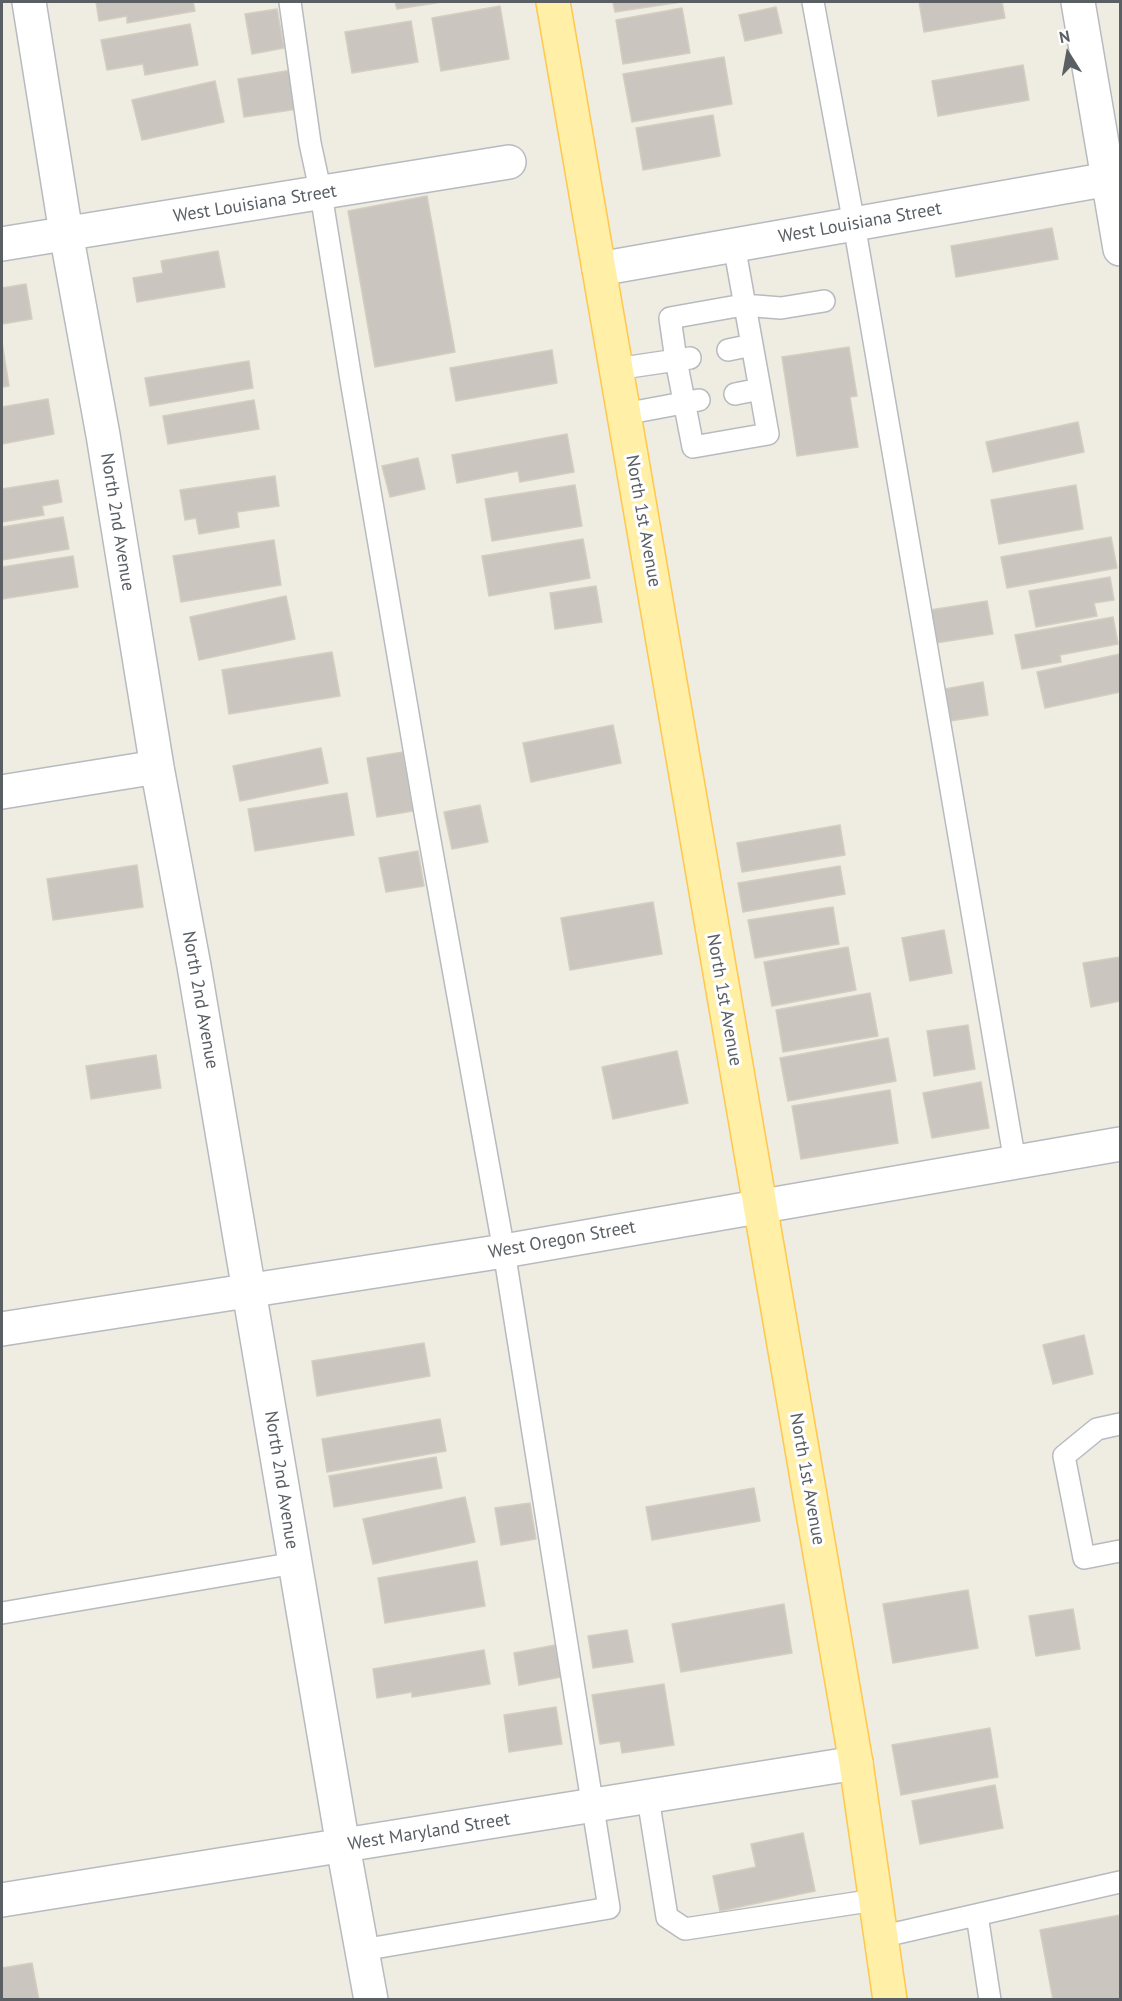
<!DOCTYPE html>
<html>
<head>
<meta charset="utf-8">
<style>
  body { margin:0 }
  #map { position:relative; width:1122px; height:2001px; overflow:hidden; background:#efece2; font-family:"PT Sans",sans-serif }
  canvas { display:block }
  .frame { position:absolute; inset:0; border:3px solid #5a5f64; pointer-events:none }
  .north { position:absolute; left:1038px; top:24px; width:60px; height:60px; -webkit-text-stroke:4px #fff; paint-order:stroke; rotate:349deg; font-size:16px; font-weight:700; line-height:24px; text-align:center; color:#5a5f64 }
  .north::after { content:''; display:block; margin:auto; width:21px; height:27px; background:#5a5f64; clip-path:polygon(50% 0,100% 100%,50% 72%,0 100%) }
</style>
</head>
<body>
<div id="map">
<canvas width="1122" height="2001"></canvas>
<div class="frame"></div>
<div class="north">N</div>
</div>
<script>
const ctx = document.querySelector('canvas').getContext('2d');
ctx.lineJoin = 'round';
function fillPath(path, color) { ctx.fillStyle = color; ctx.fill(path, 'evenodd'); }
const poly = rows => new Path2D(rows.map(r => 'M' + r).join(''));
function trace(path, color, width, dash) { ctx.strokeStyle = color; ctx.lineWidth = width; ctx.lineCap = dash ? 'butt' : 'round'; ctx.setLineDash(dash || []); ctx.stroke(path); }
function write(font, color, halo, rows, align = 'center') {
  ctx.font = font + ' "PT Sans",sans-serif'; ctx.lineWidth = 6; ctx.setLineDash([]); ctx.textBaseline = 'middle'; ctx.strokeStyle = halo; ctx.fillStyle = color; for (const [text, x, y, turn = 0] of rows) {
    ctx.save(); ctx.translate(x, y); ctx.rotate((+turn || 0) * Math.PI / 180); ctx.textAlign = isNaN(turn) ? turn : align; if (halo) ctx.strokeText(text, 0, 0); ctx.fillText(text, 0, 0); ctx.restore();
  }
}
const building = poly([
  [96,2,193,2,195,11,127,23,127,16,99,21,96,2],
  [395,2,442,2,397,9,395,2],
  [613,2,681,2,615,12,613,2],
  [919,2,1002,2,1005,18,924,32,919,2],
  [500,6,509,59,441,71,432,18,500,6],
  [776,7,782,33,745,41,739,15,776,7],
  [682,8,690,53,623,64,616,20,682,8],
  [277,9,284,48,252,54,245,14,277,9],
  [411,21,418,62,352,73,345,32,411,21],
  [190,24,198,65,145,75,143,64,107,70,101,40,190,24],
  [724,57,732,104,632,122,623,74,724,57],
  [1023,65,1029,100,938,116,932,81,1023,65],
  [292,70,298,109,244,117,238,79,292,70],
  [215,81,224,122,142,140,132,100,215,81],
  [713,115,720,156,643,170,636,128,713,115],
  [427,196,455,352,375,367,348,211,427,196],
  [1052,228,1058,259,956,277,951,246,1052,228],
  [218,251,225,287,137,302,133,278,163,273,161,261,218,251],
  [26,284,32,319,2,324,2,288,26,284],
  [2,342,9,386,2,387,2,342],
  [849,347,857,396,850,397,858,447,797,456,782,357,849,347],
  [552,350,557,383,456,401,450,368,552,350],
  [249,361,253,388,150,406,145,378,249,361],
  [48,399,54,434,2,444,2,407,48,399],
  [254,400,259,429,168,444,163,416,254,400],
  [1078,422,1084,452,993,472,986,442,1078,422],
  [567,434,574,472,520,482,518,471,457,483,452,455,567,434],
  [418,458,425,489,390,497,382,466,418,458],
  [275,476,279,506,237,512,239,527,199,534,196,518,185,520,180,490,275,476],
  [58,480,62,502,42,506,44,515,2,522,2,489,58,480],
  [575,485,582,526,492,541,485,499,575,485],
  [1076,485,1083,529,999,544,991,500,1076,485],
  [63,517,69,549,2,560,2,527,63,517],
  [1111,537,1117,568,1007,588,1001,557,1111,537],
  [583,539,590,578,489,596,482,556,583,539],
  [274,540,281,585,181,602,173,556,274,540],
  [73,556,78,587,2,599,2,567,73,556],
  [1110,577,1114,600,1094,603,1097,616,1036,627,1029,591,1110,577],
  [596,586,602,622,555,629,550,593,596,586],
  [286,596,295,639,199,660,190,617,286,596],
  [987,601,993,634,929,644,924,611,987,601],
  [1113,617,1118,644,1060,655,1061,662,1022,669,1015,635,1113,617],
  [332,652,340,696,229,714,222,670,332,652],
  [1120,654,1120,692,1045,708,1037,672,1120,654],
  [983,682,988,715,950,721,945,689,983,682],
  [613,725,621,763,531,782,523,743,613,725],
  [321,748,328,783,240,801,233,766,321,748],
  [403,752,413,811,377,817,367,758,403,752],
  [347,793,354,835,255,851,248,809,347,793],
  [480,805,488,842,452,849,444,812,480,805],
  [840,825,845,855,742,872,737,843,840,825],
  [418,851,424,886,386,892,379,858,418,851],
  [137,865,143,907,53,920,47,879,137,865],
  [840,866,845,894,743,912,738,883,840,866],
  [653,902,662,954,570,970,561,918,653,902],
  [833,907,839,944,755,958,748,920,833,907],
  [944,930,952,973,910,981,902,938,944,930],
  [848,947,856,990,772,1006,764,962,848,947],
  [1120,957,1120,1001,1091,1007,1083,963,1120,957],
  [870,993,878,1036,783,1052,776,1010,870,993],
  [968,1025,975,1069,934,1076,927,1031,968,1025],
  [888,1038,896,1081,788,1101,780,1058,888,1038],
  [677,1051,688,1103,613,1119,602,1067,677,1051],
  [156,1055,161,1088,91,1099,86,1066,156,1055],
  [981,1082,989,1128,932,1138,923,1093,981,1082],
  [890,1090,898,1143,801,1159,792,1106,890,1090],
  [1084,1335,1093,1374,1053,1384,1043,1345,1084,1335],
  [424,1343,430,1376,317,1396,312,1361,424,1343],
  [440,1419,446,1451,327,1472,322,1439,440,1419],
  [436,1457,442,1488,334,1507,329,1476,436,1457],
  [754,1488,760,1521,652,1540,646,1507,754,1488],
  [465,1497,475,1542,373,1564,363,1519,465,1497],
  [530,1503,536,1539,501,1545,495,1508,530,1503],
  [477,1561,485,1606,385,1623,378,1578,477,1561],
  [968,1590,978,1648,893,1663,883,1604,968,1590],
  [784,1604,792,1653,681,1672,672,1624,784,1604],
  [1073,1609,1080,1649,1036,1656,1029,1616,1073,1609],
  [627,1630,633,1662,593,1668,588,1636,627,1630],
  [555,1645,561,1677,519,1685,514,1653,555,1645],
  [484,1650,490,1684,412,1697,412,1692,377,1698,373,1669,484,1650],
  [664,1684,674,1745,622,1753,620,1741,600,1744,592,1695,664,1684],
  [556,1707,562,1744,509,1752,504,1715,556,1707],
  [990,1728,998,1777,901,1795,892,1745,990,1728],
  [995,1785,1003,1828,920,1844,912,1801,995,1785],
  [803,1833,815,1891,720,1911,713,1876,756,1867,751,1844,803,1833],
  [1120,1915,1120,2000,1053,2000,1040,1930,1120,1915],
  [32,1963,39,2000,2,2000,2,1968,32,1963]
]);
const service = poly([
  [290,2,310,143,321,194,351,380,425,813,504,1251,609,1908,362,1950],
  [813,2,854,224,1015,1162],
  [734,245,760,389,735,394],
  [728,350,752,345],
  [616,369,690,358],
  [760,389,768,434,693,447,676,360,670,318,743,305,781,308,824,301],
  [624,414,699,400],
  [1120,1424,1097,1429,1064,1456,1084,1558,1120,1551],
  [2,1613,295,1563],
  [648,1798,667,1917,685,1929,875,1900],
  [977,1915,990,2000],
  [880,1937,1120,1882]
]);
const minor = poly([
  [29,2,66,233,103,435,157,767,194,966,343,1846,371,2000],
  [1078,2,1120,249],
  [2,244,509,162],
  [599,269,1120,177],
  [2,792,157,767],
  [2,1329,504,1251,1120,1144],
  [2,1900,856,1763]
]);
const primary = poly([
  [553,2,856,1763,890,2000]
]);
const streetNames = [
  ["West Louisiana Street",255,204,-9],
  ["West Louisiana Street",860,223,-10],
  ["North 1st Avenue",643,521,80],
  ["North 2nd Avenue",117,522,81],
  ["North 2nd Avenue",200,1000,80],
  ["North 1st Avenue",724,1000,80],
  ["West Oregon Street",562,1240,-10],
  ["North 1st Avenue",807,1479,80],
  ["North 2nd Avenue",281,1480,81],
  ["West Maryland Street",429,1832,-9]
];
fillPath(building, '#cac6bf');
trace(building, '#d4cdc0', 1.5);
trace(service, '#b7bbc0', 24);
trace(minor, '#b7bbc0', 36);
trace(primary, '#ffc84b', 36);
trace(service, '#fff', 21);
trace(minor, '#fff', 33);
trace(primary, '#ffefa7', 33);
write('18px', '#5a5f64', '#fff', streetNames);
</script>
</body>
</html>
